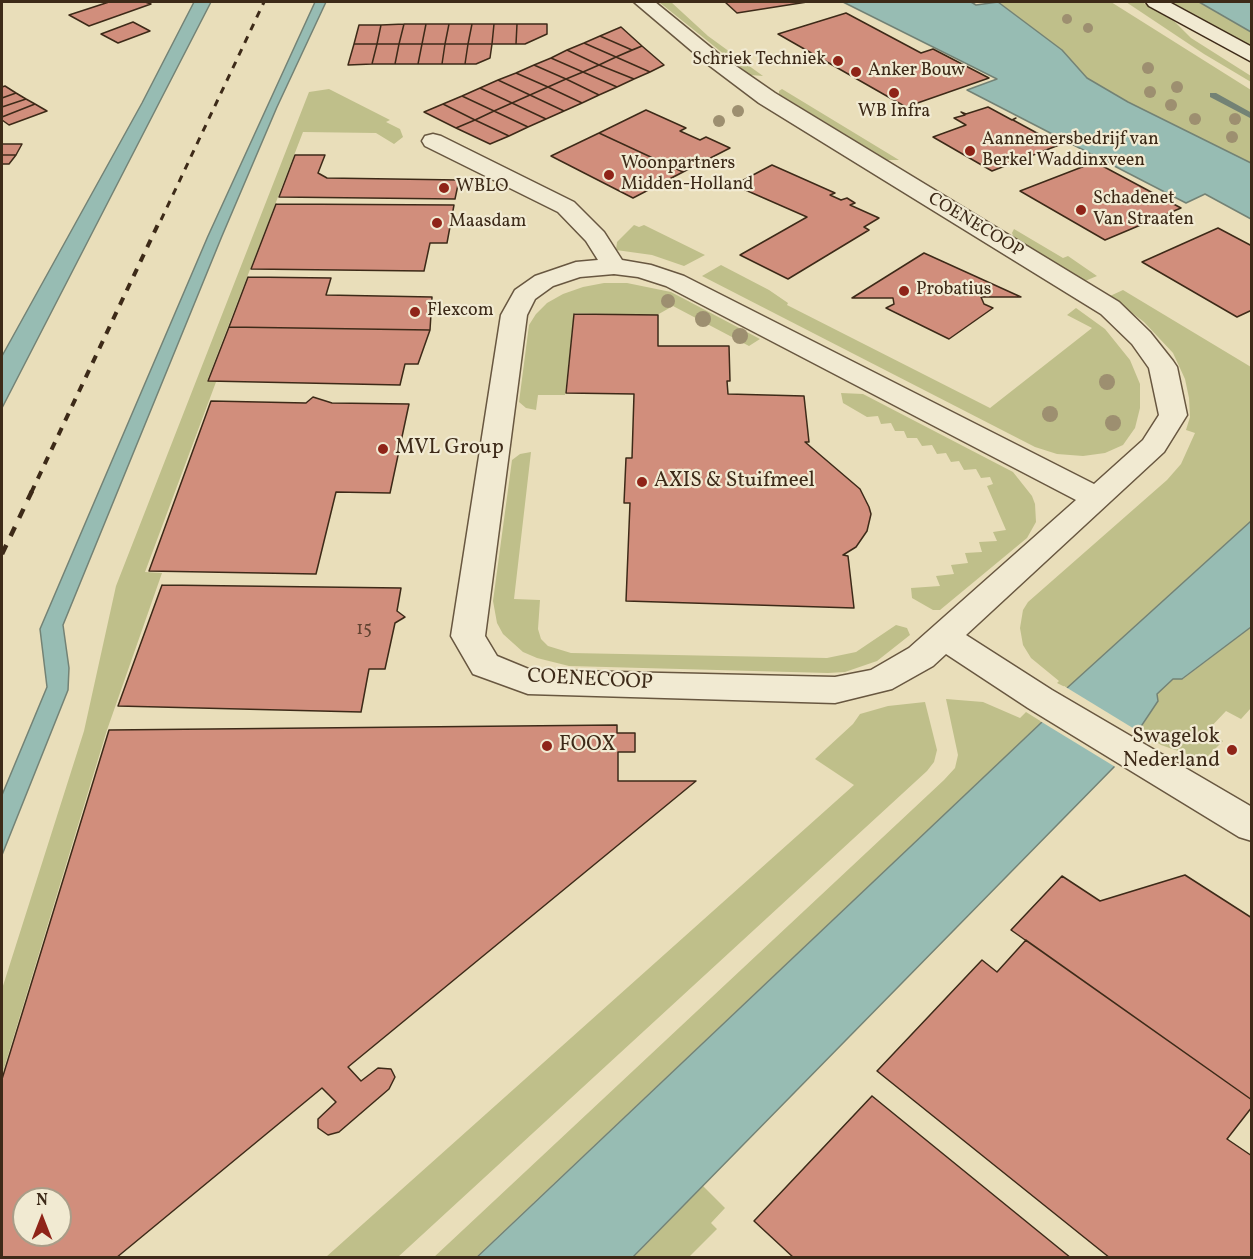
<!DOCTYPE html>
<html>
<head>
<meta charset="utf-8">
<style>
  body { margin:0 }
  #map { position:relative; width:1253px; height:1259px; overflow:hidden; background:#e9deba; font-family:Vollkorn,serif }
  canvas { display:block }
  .frame { position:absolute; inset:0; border:3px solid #3d2a18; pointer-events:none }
  .north { position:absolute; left:12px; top:1187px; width:60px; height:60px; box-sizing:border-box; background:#f1ead2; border:2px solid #a99d88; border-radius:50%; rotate:0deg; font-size:16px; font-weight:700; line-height:24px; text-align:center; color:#3d2a18 }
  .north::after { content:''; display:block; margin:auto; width:21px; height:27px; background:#8f2418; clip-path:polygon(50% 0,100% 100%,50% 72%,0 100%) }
</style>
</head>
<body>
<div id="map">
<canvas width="1253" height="1259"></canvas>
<div class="frame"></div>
<div class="north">N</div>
</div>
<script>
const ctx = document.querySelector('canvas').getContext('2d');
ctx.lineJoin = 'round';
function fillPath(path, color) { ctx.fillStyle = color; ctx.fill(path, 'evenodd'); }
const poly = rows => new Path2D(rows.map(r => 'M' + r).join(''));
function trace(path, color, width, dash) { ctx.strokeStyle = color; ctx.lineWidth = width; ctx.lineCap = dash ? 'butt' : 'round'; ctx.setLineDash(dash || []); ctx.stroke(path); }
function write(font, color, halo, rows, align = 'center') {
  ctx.font = font + ' Vollkorn,serif'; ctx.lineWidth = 4.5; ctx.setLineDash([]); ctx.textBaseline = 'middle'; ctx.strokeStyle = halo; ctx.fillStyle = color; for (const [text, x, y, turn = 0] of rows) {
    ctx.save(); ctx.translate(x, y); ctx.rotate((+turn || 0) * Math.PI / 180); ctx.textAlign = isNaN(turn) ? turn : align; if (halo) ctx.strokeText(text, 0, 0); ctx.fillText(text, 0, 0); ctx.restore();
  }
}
const green = poly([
  [659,2,671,2,708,36,763,76,750,75],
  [998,2,1111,2,1251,90,1251,163,1128,102,1087,78,1062,50],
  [1126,2,1142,2,1174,21,1191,38,1251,76,1251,82,1204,54],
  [1169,2,1198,2,1251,32,1251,50],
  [329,89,390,120,386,122,400,129,403,137,394,144,376,133,303,132,207,381,216,382,145,572,162,573,107,730,2,1075,2,989,84,731,116,586,309,92],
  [782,89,899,160,887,160,779,94,779,91],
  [634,225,639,227,644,225,705,255,684,266,652,255,616,250,617,242],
  [1014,229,1063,258,1068,256,1097,276,1085,281,1015,240,1012,233],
  [721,265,769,290,788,303,787,305,990,408,1092,328,1067,315,1076,308,1105,329,1130,360,1140,384,1140,408,1135,428,1123,445,1105,453,1083,456,1057,454,1035,447,702,276],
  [604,283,627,283,671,292,760,339,749,346,673,306,657,315,574,313,565,395,538,395,536,410,526,408,519,402,529,325,536,314,547,303,563,294,583,287],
  [1123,290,1251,367,1251,521,1067,688,1057,683,1059,681,1031,658,1023,645,1020,628,1023,610,1028,602,1167,480,1181,464,1195,433,1186,430,1190,417,1189,398,1185,379,1173,353,1144,322,1110,296],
  [841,393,863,394,1013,472,1032,496,1035,504,1036,522,1027,538,940,610,933,610,912,598,911,588,940,586,936,576,954,574,951,565,968,563,965,553,982,552,979,542,997,541,993,532,1006,530,987,486,993,484,990,477,981,478,976,469,964,470,959,461,951,462,946,453,937,454,932,445,922,446,917,438,907,438,904,431,895,431,891,423,881,424,878,416,867,417,843,403],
  [531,452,514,599,540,600,538,629,541,639,548,646,571,653,827,658,856,652,896,625,907,628,910,635,877,661,845,672,828,673,569,666,537,658,523,652,503,634,497,623,493,601,512,460,520,454],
  [1251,627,1251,708,1241,719,1226,711,1207,731,1223,741,1204,760,1161,745,1139,731,1158,701,1156,694,1173,679,1183,679],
  [946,699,983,702,1020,718,1026,712,1042,722,476,1257,433,1258,944,780,955,768,958,755],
  [925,702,937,750,934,762,927,771,398,1257,326,1257,854,785,815,759,853,724,860,714,888,706],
  [703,1186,725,1208,711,1223,717,1229,689,1257,633,1258]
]);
const water = poly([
  [194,2,211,2,2,408,2,356,142,103,194,2],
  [315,2,326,2,277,107,222,236,63,625,69,668,68,690,2,855,2,795,47,687,40,629,208,236,315,2],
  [843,2,971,2,976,5,998,2,1062,50,1087,78,1128,102,1251,163,1251,219,1205,194,1186,203,967,90,997,79,843,2],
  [1198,2,1251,2,1251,32,1199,2,1198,2],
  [1251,521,1251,627,1182,679,1173,679,1157,694,1158,701,1114,767,633,1257,476,1258,1042,722,1067,688,1251,521]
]);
const pier = poly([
  [1064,686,1141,733,1117,768,1040,721]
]);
const stream = poly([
  [1210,93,1216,93,1252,113,1252,119,1210,97,1210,93]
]);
const building = poly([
  [109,2,145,2,151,4,89,26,69,15,109,2],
  [725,2,807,2,737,13,725,2],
  [846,13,921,53,933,49,989,78,906,107,778,34,846,13],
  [133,22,150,31,118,43,101,34,133,22],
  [404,24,426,24,422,44,399,44,404,24],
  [404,24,399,44,377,44,381,25,404,24],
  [426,24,449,24,445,44,422,44,426,24],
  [449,24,472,24,468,44,445,44,449,24],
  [472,24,494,24,492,44,468,44,472,24],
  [494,24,517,24,516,44,492,44,494,24],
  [517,24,547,24,547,34,525,44,516,44,517,24],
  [359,25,381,25,377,44,354,44,359,25],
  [621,27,642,46,632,50,600,36,621,27],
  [600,36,632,50,616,57,584,43,600,36],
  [584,43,616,57,599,65,567,50,584,43],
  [354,44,377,44,372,64,348,65,354,44],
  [377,44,399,44,395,64,372,64,377,44],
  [399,44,422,44,418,64,395,64,399,44],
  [422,44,445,44,442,64,418,64,422,44],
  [445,44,468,44,465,64,442,64,445,44],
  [468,44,492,44,490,58,476,64,465,64,468,44],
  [642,46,664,65,650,72,616,57,642,46],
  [567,50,599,65,583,72,551,58,567,50],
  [616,57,650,72,634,79,599,65,616,57],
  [551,58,583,72,566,79,534,65,551,58],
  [534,65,566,79,548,87,516,73,534,65],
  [599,65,634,79,617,87,583,72,599,65],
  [583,72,617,87,599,95,566,79,583,72],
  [516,73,548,87,530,95,498,80,516,73],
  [566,79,599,95,582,103,548,87,566,79],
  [498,80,530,95,512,103,480,88,498,80],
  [5,86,16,93,2,98,2,87,5,86],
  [548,87,582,103,564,111,530,95,548,87],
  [480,88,512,103,494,111,462,96,480,88],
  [16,93,26,99,2,107,2,98,16,93],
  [530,95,564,111,546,119,512,103,530,95],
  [462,96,494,111,475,120,443,104,462,96],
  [26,99,35,104,2,117,2,107,26,99],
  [512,103,546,119,528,127,494,111,512,103],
  [35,104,47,111,9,125,2,120,2,117,35,104],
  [443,104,475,120,456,128,424,112,443,104],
  [988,107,1012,120,1016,118,1013,120,1059,145,992,171,933,137,966,125,954,118,965,115,961,112,966,114,988,107],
  [646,110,686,128,680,131,700,140,706,137,730,148,683,172,599,133,646,110],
  [494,111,528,127,509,136,475,120,494,111],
  [475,120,509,136,490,144,456,128,475,120],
  [599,133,683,172,633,198,551,156,599,133],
  [2,144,22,144,16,155,2,155,2,144],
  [2,155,16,155,9,164,2,164,2,155],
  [295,155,325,155,318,173,327,178,459,180,455,199,279,197,295,155],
  [1095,162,1181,208,1105,240,1020,191,1095,162],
  [772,165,835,193,830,195,841,200,847,198,855,203,850,205,879,218,864,227,869,230,788,279,740,255,807,217,734,185,772,165],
  [276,204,454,205,447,243,430,243,424,271,251,269,276,204],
  [1218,228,1252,246,1252,310,1237,317,1142,262,1218,228],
  [924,253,1021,297,981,297,984,304,993,308,949,339,886,308,894,304,893,298,852,298,924,253],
  [248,277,331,278,326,295,432,297,430,330,229,327,248,277],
  [574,314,658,315,658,346,729,346,730,381,727,381,728,394,804,396,809,442,805,442,860,489,869,507,871,514,867,531,856,547,843,555,848,556,854,608,626,601,630,503,624,503,626,458,632,458,634,394,566,393,574,314],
  [229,327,430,330,418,364,405,364,400,385,208,381,229,327],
  [313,397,332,403,409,404,390,493,336,492,316,574,149,571,211,401,306,403,313,397],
  [162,585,401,588,397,611,405,617,395,623,385,669,369,669,361,712,118,706,162,585],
  [617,725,617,733,635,733,635,752,618,752,618,781,696,781,348,1067,361,1081,378,1068,391,1069,395,1077,389,1089,339,1132,328,1135,318,1128,318,1119,336,1102,322,1088,116,1258,2,1258,2,1079,109,730,617,725],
  [24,1199,60,1199,60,1235,24,1235,24,1199],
  [1185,875,1252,918,1252,1100,1011,930,1062,876,1100,901,1185,875],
  [1026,940,1252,1100,1252,1107,1227,1139,1252,1156,1252,1258,1110,1258,877,1071,982,960,997,972,1026,940],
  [872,1096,1071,1258,794,1258,754,1221,872,1096]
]);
const minor = poly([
  [634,2,655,2,720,55,775,93,1119,302,1150,332,1173,361,1177,367,1187,415,1164,452,966,635,1052,690,1252,807,1252,841,1239,837,1028,708,946,654,933,666,892,689,835,703,528,694,473,674,451,636,501,315,515,290,535,276,576,262,598,260,586,241,558,212,425,146,422,141,425,136,433,134,441,136,574,202,604,232,622,260,651,265,684,276,1094,484,1143,440,1159,415,1149,368,1132,344,1101,314,759,103,706,63,634,2],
  [614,274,638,277,666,286,1076,500,909,648,871,670,835,677,531,670,497,656,485,636,527,315,535,299,553,286,580,277,614,274]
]);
const secondary = poly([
  [1146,2,1169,2,1252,47,1252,62,1149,6,1146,2]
]);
const railFar2 = poly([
  [161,220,264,2]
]);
const railFar1 = poly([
  [31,493,161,218]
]);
const rail = poly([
  [2,554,32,491]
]);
const trees = [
  [1067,19,5],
  [1088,28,5],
  [1148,68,6],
  [1177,87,6],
  [1150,92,6],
  [1171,105,6],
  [738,111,6],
  [1195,119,6],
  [1235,119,6],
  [719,121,6],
  [1232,137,6],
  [668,301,7],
  [703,319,8],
  [740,336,8],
  [1107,382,8],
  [1050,414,8],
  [1113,423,8]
];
const markers = [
  [838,61,6,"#8f2418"],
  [856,72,6,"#8f2418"],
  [894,93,6,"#8f2418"],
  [970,151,6,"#8f2418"],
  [609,175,6,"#8f2418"],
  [444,188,6,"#8f2418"],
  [1081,210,6,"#8f2418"],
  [437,223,6,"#8f2418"],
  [904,291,6,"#8f2418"],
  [415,312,6,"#8f2418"],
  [383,449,6,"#8f2418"],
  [642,482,6,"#8f2418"],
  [547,746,6,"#8f2418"],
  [1232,750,6,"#8f2418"]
];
const farPoinames = [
  ["Schriek Techniek",826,61,"right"],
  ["Anker Bouw",868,72],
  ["WB Infra",894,113,"center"],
  ["Aannemersbedrijf van",982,141],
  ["Berkel Waddinxveen",982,162],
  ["Woonpartners",621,165],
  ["Midden-Holland",621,186],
  ["WBLO",456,188],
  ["Schadenet",1093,200],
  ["Van Straaten",1093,221],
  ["Maasdam",449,223],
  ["Probatius",916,291],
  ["Flexcom",427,312]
];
const farStreetnames = [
  ["COENECOOP",975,226,31]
];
const numberNames = [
  ["15",364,631]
];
const poiNames = [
  ["MVL Group",395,449],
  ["AXIS & Stuifmeel",654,482],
  ["Swagelok",1220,738,"right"],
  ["Nederland",1220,762,"right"],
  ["FOOX",559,746]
];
const streetNames = [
  ["COENECOOP",590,681,3]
];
fillPath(green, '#bfbf8a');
fillPath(water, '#97bcb3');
trace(water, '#738275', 1.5);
fillPath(pier, '#e9deba');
fillPath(stream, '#738275');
fillPath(building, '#d18e7c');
trace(building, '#3d2a18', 1.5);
trace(minor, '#685740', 3);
trace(secondary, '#3d2a18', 3);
fillPath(minor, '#f1ead2');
fillPath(secondary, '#f1ead2');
trace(railFar2, '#3d2a18', 3, [7, 7]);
trace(railFar1, '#3d2a18', 4, [8, 8]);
trace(rail, '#3d2a18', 4.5, [10, 10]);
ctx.fillStyle = '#9d8f70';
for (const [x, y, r] of trees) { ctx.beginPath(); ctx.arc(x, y, r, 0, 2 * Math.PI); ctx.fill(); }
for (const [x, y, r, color] of markers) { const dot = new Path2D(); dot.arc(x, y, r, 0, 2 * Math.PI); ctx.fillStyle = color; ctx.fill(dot); trace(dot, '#f1ead2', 2); }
write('18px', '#3d2a18', '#f1ead2', farPoinames, 'left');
write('18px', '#3d2a18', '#f1ead2', farStreetnames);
write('18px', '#624331', null, numberNames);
write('21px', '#3d2a18', '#f1ead2', poiNames, 'left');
write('21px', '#3d2a18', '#f1ead2', streetNames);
</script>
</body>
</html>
